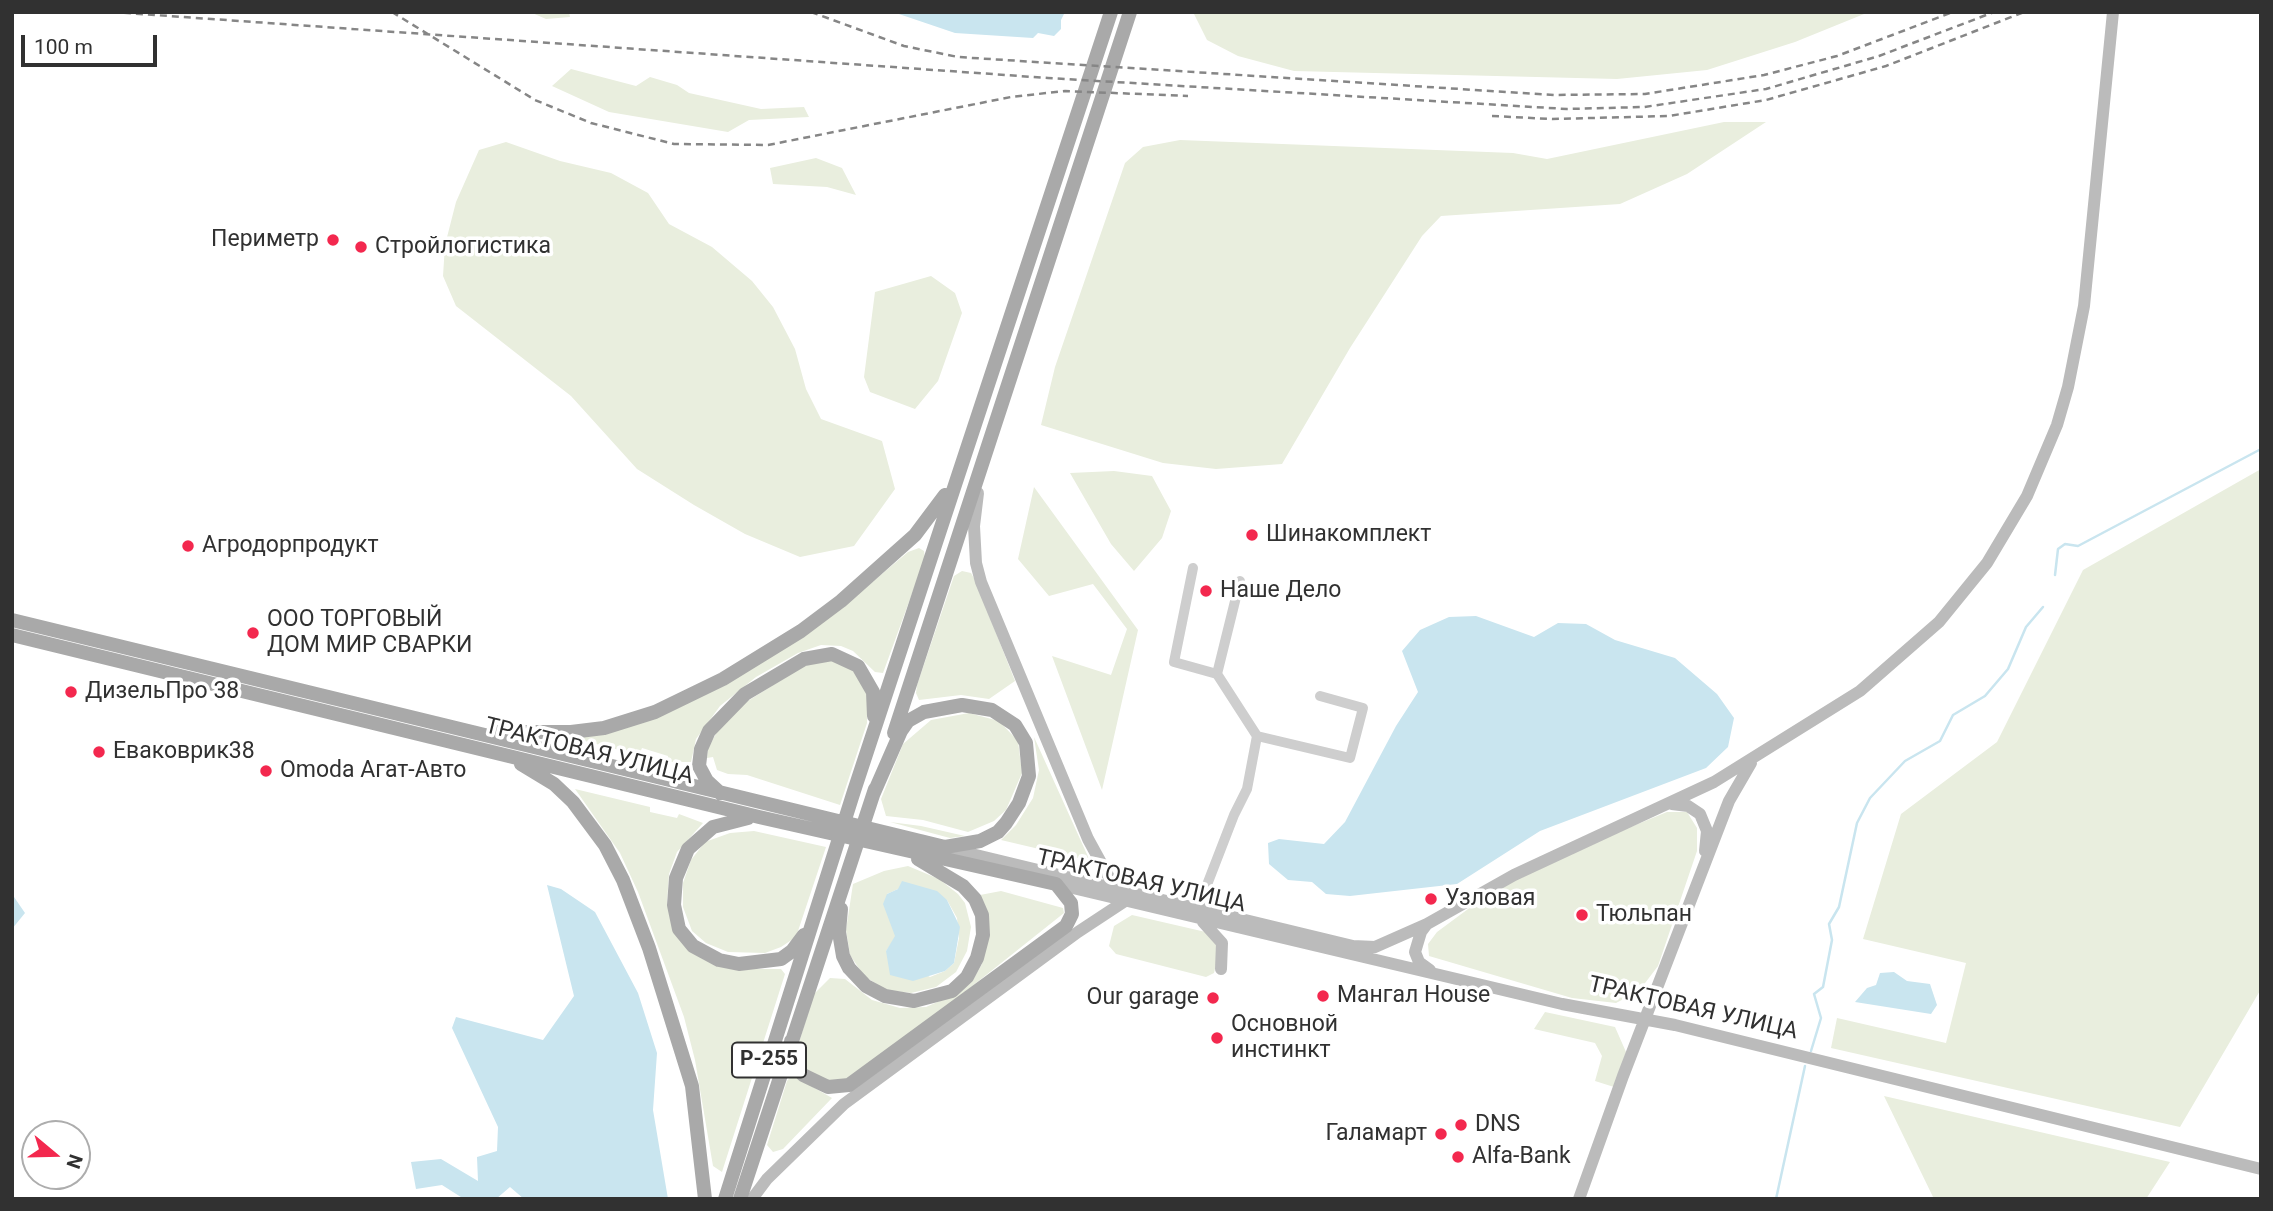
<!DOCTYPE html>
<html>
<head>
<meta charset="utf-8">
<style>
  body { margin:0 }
  #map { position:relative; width:2273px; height:1211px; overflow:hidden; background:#fff; font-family:Roboto,sans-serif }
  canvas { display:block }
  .frame { position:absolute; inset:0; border:14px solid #313131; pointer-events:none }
  .north { position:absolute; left:21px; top:1120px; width:70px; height:70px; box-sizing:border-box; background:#fff; border:2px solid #adadad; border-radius:50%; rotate:109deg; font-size:19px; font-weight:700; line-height:28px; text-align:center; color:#313131 }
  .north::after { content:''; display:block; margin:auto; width:24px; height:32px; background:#f3284e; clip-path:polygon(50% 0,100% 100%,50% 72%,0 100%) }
  .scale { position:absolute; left:21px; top:35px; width:136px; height:32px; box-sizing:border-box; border:4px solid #313131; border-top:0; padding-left:9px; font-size:21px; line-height:24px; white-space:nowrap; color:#313131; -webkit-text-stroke:5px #fff; paint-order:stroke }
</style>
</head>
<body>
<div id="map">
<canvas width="2273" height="1211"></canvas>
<div class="frame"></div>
<div class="north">N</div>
<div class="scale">100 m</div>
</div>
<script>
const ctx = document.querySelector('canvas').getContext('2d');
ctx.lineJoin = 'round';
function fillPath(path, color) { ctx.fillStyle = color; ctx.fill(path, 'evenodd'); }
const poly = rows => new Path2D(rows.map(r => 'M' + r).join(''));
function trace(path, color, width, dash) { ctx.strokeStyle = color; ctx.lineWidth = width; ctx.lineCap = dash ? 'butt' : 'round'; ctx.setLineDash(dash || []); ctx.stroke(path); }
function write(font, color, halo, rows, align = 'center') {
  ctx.font = font + ' Roboto,sans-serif'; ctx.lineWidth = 7; ctx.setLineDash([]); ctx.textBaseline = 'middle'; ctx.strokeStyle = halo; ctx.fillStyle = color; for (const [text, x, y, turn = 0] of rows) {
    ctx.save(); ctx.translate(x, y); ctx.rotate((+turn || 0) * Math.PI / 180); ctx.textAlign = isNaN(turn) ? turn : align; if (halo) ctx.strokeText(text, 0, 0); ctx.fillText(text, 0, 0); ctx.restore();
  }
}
const green = poly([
  [530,12,569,12,570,17,546,19],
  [1193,12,1869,12,1795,42,1707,70,1617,79,1294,71,1238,56,1207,40],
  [571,69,636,86,650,77,677,85,689,93,761,109,804,107,809,117,749,120,728,132,609,112,552,86],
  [1724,122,1766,122,1687,174,1620,204,1441,216,1422,236,1350,348,1282,464,1216,469,1163,463,1041,425,1055,367,1125,163,1143,147,1180,140,1513,153,1547,159],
  [506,142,560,161,611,173,648,193,669,224,712,247,752,281,773,307,795,349,806,389,821,419,882,441,895,489,854,546,800,557,745,534,694,505,637,469,571,396,456,306,443,276,445,245,456,202,479,150],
  [816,158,842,168,856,195,827,187,773,184,770,168],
  [931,276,955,293,962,313,938,381,915,409,870,392,864,377,875,292],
  [2261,469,2261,989,2180,1127,1831,1048,1837,1018,1946,1043,1966,963,1863,939,1901,814,1997,742,2083,570],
  [1114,471,1152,476,1171,511,1162,538,1134,571,1111,544,1070,473],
  [1034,487,1138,630,1102,790,1052,656,1111,675,1127,629,1093,584,1049,596,1018,559],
  [919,548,924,551,925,558,883,673,875,672,853,651,841,646,821,645,798,653,756,677,720,706,696,739,691,762,667,762,668,756,642,748,639,755,569,737,602,735,641,723,864,589,908,552],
  [962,571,971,573,975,580,1015,681,989,699,961,695,919,700,916,693,917,685,954,576],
  [825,658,851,668,867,689,867,723,840,805,747,775,728,774,717,770,713,757,707,758,708,748,717,732,743,704,810,662],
  [969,713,999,721,1018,741,1022,773,1006,810,994,821,968,832,923,820,886,816,881,799,903,744,931,720],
  [1034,737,1090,861,1001,840,1016,825,1033,798,1039,770],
  [575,789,650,807,650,812,677,818,679,814,703,823,677,852,669,874,667,902,675,932,751,969,781,969,785,974,722,1172,713,1166,695,1060,684,1017,638,892,620,853],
  [1667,812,1687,812,1697,828,1697,851,1658,966,1639,991,1616,1003,1572,998,1429,956,1428,944,1437,932,1514,875],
  [890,822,921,826,965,836,950,838],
  [754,831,826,847,796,937,781,947,765,953,728,952,706,943,692,931,683,907,683,883,691,860,705,842,730,833],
  [908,866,939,879,958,894,965,903,971,927,967,951,956,972,936,987,911,993,886,990,864,976,850,955,846,930,853,884,884,871],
  [898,889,947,900,957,918,959,938,954,963,945,971,930,977,886,951,896,937,887,894],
  [1001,891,1063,908,1064,913,858,1077,851,1080,823,1080,800,1066,796,1052,814,994,830,978,845,979,872,1000,900,1008,926,1007,960,992,974,978,982,964,980,895],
  [1132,915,1210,933,1219,951,1214,973,1206,977,1116,954,1109,946,1114,926],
  [1545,1012,1615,1027,1626,1052,1614,1087,1595,1081,1602,1056,1595,1043,1534,1029],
  [792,1075,832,1098,783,1149,773,1152,767,1145,787,1081],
  [1884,1096,2170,1162,2146,1199,1934,1199]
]);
const water = poly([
  [893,12,1065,12,1061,20,1061,29,1054,36,1038,33,1033,38,955,33],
  [1476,616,1534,637,1558,623,1586,624,1615,640,1675,658,1717,694,1734,718,1728,747,1706,768,1540,831,1457,884,1350,896,1326,894,1312,882,1288,880,1269,864,1268,843,1279,839,1324,844,1345,822,1396,726,1418,692,1402,651,1420,630,1449,617],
  [902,881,937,891,947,900,960,927,954,963,945,971,913,981,890,975,886,951,895,936,883,904,887,894,898,889],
  [547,885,561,889,595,912,638,993,657,1053,653,1110,668,1199,524,1199,510,1187,496,1199,464,1199,442,1185,416,1189,411,1162,441,1159,478,1181,477,1157,497,1151,498,1127,452,1028,456,1017,543,1040,574,996],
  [12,894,25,913,12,929],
  [1894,972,1907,981,1930,984,1937,1005,1931,1014,1855,1002,1867,988,1876,985,1880,973]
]);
const stream = poly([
  [2055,575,2058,549,2065,544,2078,546,2261,449],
  [1811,1051,1821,1018,1814,994,1823,987,1832,940,1829,924,1839,907,1857,823,1870,798,1905,761,1940,741,1953,715,1985,696,2008,669,2026,627,2043,607],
  [1776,1199,1805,1066]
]);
const street = poly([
  [1193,568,1174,662,1217,674,1257,736,1247,789,1234,815,1198,908],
  [1217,674,1240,581],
  [1257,736,1350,758,1363,708,1320,696]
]);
const secondary = poly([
  [978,493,974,526,976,563,981,582,1088,839,1111,881,1119,887],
  [1672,804,1688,806,1700,814,1707,831,1705,851],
  [947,848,1353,946,1375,947,1427,924,1514,875,1714,782,1860,691,1939,622,1987,563,2027,496,2057,425,2068,387,2084,306,2113,12],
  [1056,884,1562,1004,1675,1025,2261,1169],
  [1203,922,1222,943,1221,969],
  [1427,924,1421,932,1415,952,1419,962,1430,970],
  [752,1199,767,1179,844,1104,1078,932,1125,901],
  [1579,1199,1623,1076,1729,801,1751,763]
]);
const primary = poly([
  [12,620,945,847,980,841,998,832,1006,823,1019,803,1029,776,1026,743,1015,725,992,710,962,705,924,712,908,721,901,731,873,795],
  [12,635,759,817,1056,884,1071,903,1072,914,1066,926,849,1085,828,1087,803,1075,791,1060,791,1041],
  [495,732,571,732,604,728,655,712,723,679,801,631,841,601,915,535,945,495],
  [894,733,1130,12],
  [521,764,554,784,573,802,605,845,623,880,649,948,692,1086,705,1199],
  [720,793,707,781,699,766,701,749,709,731,745,694,804,659,832,654,858,666,873,692,874,716],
  [748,818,713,827,688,849,676,878,674,905,679,929,693,946,719,960,739,964,781,959,792,951,804,935],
  [841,909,839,932,843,956,849,968,866,986,885,996,914,1001,952,991,967,977,977,958,983,935,982,915,975,899,963,886,918,859],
  [725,1199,854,791,1111,12],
  [740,1199,875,789]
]);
const rail = poly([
  [112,12,1048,78,1567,109,1644,107,1766,89,1879,56,1994,12],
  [392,12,535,100,591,123,674,144,768,145,1011,97,1065,91,1188,96],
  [811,12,904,46,958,57,1554,95,1645,94,1764,75,1837,56,1953,12],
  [1492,116,1552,119,1669,116,1766,100,1886,66,2024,12]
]);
const markers = [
  [333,240,7,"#f3284e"],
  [361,247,7,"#f3284e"],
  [1252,535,7,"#f3284e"],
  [188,546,7,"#f3284e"],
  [1206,591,7,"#f3284e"],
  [253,633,7,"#f3284e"],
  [71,692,7,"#f3284e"],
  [99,752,7,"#f3284e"],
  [266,771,7,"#f3284e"],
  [1431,899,7,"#f3284e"],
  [1582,915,7,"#f3284e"],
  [1323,996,7,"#f3284e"],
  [1213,998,7,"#f3284e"],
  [1217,1038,7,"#f3284e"],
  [1461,1125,7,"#f3284e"],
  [1441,1134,7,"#f3284e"],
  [1458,1157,7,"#f3284e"]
];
const shields = [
  [769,1060,74]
];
const shieldNames = [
  ["Р-255",769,1060]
];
const poiNames = [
  ["Периметр",319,240,"right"],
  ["Стройлогистика",375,247],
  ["Шинакомплект",1266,535],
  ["Агродорпродукт",202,546],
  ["Наше Дело",1220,591],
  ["ООО ТОРГОВЫЙ",267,620],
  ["ДОМ МИР СВАРКИ",267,646],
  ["ДизельПро 38",85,692],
  ["Еваковрик38",113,752],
  ["Omoda Агат-Авто",280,771],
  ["Узловая",1445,899],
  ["Тюльпан",1596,915],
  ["Мангал House",1337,996],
  ["Our garage",1199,998,"right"],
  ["Основной",1231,1025],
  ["инстинкт",1231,1051],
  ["DNS",1475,1125],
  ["Галамарт",1427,1134,"right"],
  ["Alfa-Bank",1472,1157]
];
const streetNames = [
  ["ТРАКТОВАЯ УЛИЦА",589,752,14],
  ["ТРАКТОВАЯ УЛИЦА",1141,882,13],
  ["ТРАКТОВАЯ УЛИЦА",1693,1009,13]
];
fillPath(green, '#e9eede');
fillPath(water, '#c9e5ef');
trace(stream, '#c9e5ef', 2.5);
trace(street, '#cecece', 10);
trace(secondary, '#bbb', 12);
trace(primary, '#a9a9a9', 14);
trace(rail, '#868686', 2.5, [7, 5]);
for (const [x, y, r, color] of markers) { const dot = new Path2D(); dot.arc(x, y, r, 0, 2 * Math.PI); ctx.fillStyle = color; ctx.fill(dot); trace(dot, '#fff', 2.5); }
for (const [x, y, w] of shields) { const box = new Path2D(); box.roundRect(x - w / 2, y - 17.5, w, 35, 5); ctx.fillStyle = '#fff'; ctx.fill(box); trace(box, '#313131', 2); }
write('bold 21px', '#313131', null, shieldNames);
write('23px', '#313131', '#fff', poiNames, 'left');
write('23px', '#313131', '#fff', streetNames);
</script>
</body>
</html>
